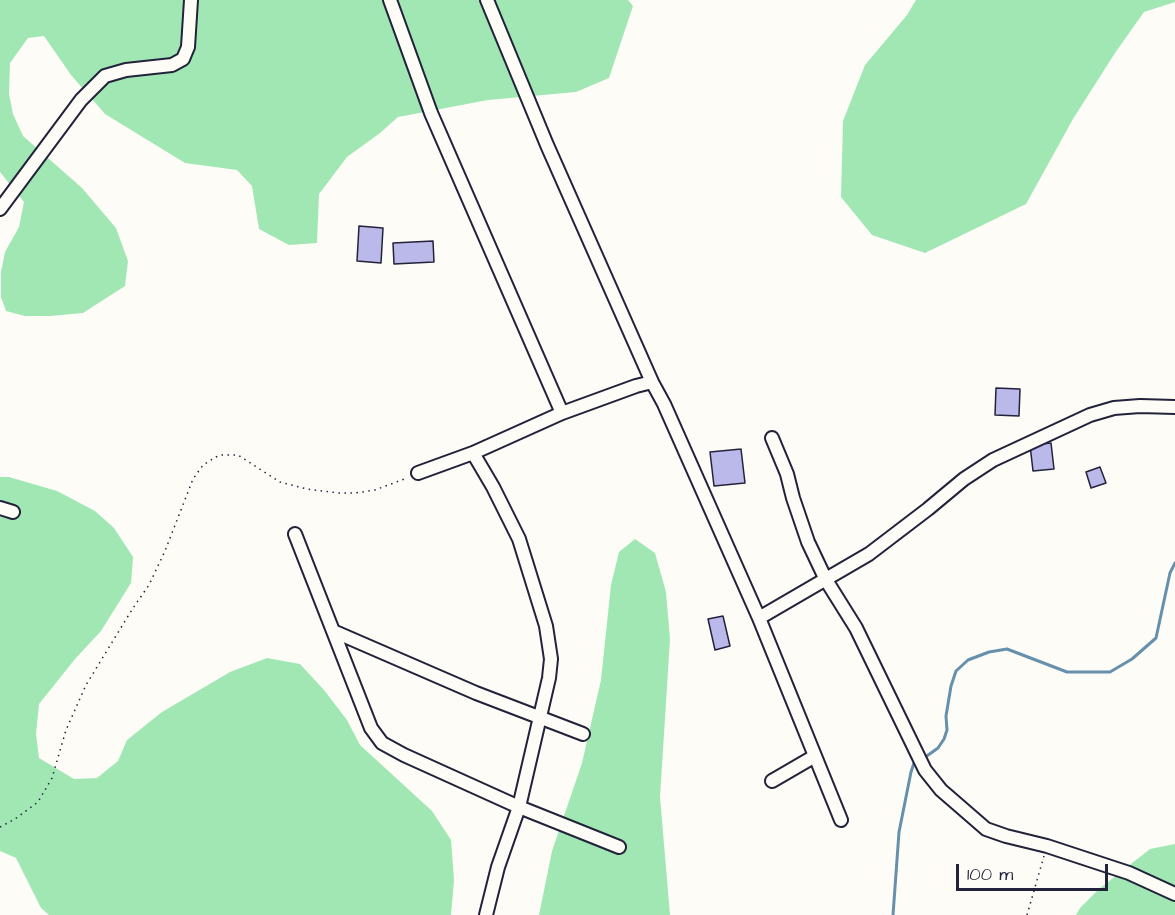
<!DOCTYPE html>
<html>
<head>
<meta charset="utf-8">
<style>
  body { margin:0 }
  #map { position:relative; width:1175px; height:915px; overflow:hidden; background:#fdfcf7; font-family:"Architects Daughter",sans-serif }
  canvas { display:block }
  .scale { position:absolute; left:956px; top:864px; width:152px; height:27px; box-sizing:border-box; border:3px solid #22223b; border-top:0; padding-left:8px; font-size:18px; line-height:21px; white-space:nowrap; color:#22223b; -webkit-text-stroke:4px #fdfcf7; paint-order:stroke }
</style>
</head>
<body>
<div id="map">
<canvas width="1175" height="915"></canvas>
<div class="scale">100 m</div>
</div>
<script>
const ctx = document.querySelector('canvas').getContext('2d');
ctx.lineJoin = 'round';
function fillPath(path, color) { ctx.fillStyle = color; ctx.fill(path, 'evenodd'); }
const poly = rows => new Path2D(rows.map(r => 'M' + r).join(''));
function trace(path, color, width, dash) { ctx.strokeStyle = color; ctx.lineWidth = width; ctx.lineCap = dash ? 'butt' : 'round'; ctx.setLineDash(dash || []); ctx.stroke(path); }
const green = poly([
  [0,0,628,0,633,6,609,78,576,92,488,100,398,117,380,133,347,157,319,194,317,243,289,245,259,229,252,186,237,170,185,163,105,114,71,75,44,36,28,38,10,63,9,94,13,114,23,136,82,188,116,228,128,261,125,286,83,313,50,316,25,316,6,311,1,297,1,272,5,252,19,227,24,202,0,172],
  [916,0,1175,0,1175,2,1144,12,1115,53,1073,119,1026,204,925,253,872,235,841,197,843,121,865,65,907,15],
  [0,477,9,477,57,491,95,511,114,528,133,557,131,583,101,631,75,659,39,704,36,734,39,758,74,779,97,778,118,761,127,740,162,712,230,672,267,658,300,664,324,690,347,720,360,745,432,811,451,840,454,880,451,915,49,915,41,908,16,858,0,851],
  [635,539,655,553,666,592,670,639,660,797,670,915,539,915,552,851,582,763,601,680,611,585,619,552],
  [1175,844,1175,915,1076,915,1080,908,1099,889,1150,849]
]);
const stream = poly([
  [924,758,938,748,944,739,947,730,946,716,951,686,956,671,968,660,989,652,1007,649,1067,672,1110,672,1132,659,1156,638,1170,573,1175,563],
  [893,915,899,832,911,772,914,763,918,761]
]);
const building = poly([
  [359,226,383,228,381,263,357,261,359,226],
  [433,241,434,262,394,264,393,243,433,241],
  [996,388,1020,389,1019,416,995,415,996,388],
  [1051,443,1054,469,1033,471,1030,445,1051,443],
  [741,449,745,483,714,486,710,452,741,449],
  [1100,467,1106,483,1091,488,1086,472,1100,467],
  [723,616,730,646,715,650,708,619,723,616]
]);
const path = poly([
  [0,827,15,819,38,802,52,778,66,730,86,685,133,608,149,585,165,551,193,479,203,465,216,457,222,455,238,455,280,482,307,489,339,493,355,493,375,490,407,478],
  [1027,915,1044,856]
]);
const minor = poly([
  [390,0,431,113,562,413],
  [487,0,547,145,652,382,664,404,759,618,841,820],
  [0,209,81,100,105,76,126,70,172,65,183,59,188,47,191,0],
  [772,438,787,474,793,498,808,542,826,580,856,628,925,770,941,790,986,829,1006,836,1047,846,1129,873,1175,894],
  [473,453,493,487,519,539,546,626,551,659,549,678,519,807,498,867,486,915],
  [418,473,473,453,562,413,636,386,652,382],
  [0,508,13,512],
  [295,534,371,728,382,743,404,755,519,807,619,847],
  [759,618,869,554,928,509,964,479,993,460,1090,415,1114,408,1140,406,1175,407],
  [333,631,476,693,583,734],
  [772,781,815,756]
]);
fillPath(green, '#a1e7b4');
trace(stream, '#6790ac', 3);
fillPath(building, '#bbb8ea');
trace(building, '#22223b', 1.5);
trace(minor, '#22223b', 16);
trace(path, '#22223b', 1.5, [1.5, 4.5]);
trace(minor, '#fdfcf7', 12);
</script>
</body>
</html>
